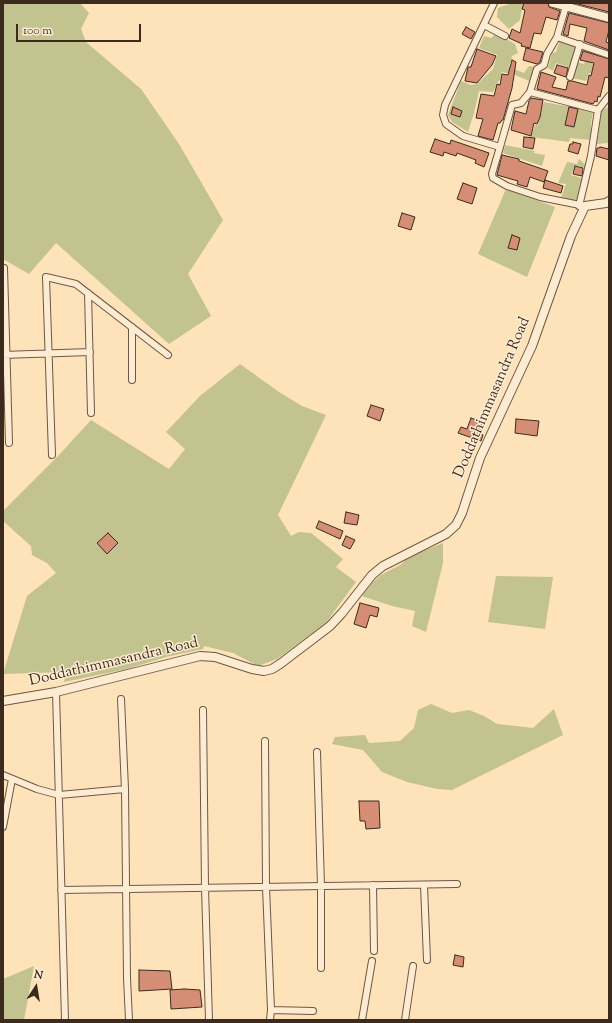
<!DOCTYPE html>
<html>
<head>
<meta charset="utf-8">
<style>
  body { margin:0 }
  #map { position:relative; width:612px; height:1023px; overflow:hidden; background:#fee2b9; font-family:"Sorts Mill Goudy",serif }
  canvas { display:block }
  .frame { position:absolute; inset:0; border:4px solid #3c2a1e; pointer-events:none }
  .north { position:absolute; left:16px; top:967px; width:40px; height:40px; -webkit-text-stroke:3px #feecd2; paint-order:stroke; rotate:12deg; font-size:11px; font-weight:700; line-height:16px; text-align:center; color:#3c2a1e }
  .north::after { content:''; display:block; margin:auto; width:14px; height:18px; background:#3c2a1e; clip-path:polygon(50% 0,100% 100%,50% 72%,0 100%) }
  .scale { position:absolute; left:16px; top:24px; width:125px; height:18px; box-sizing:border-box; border:2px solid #3c2a1e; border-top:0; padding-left:5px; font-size:12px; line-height:14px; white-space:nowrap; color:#3c2a1e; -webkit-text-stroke:3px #feecd2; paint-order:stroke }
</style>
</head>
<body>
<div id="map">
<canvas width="612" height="1023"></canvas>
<div class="frame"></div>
<div class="north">N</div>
<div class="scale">100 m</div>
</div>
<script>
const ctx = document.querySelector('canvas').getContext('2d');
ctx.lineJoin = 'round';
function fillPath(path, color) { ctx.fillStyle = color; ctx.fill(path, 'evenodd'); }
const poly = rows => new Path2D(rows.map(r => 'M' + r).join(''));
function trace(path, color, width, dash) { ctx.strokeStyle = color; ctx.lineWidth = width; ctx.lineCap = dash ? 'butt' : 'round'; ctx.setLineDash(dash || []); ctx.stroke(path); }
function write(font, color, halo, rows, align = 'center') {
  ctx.font = font + ' "Sorts Mill Goudy",serif'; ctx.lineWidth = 3; ctx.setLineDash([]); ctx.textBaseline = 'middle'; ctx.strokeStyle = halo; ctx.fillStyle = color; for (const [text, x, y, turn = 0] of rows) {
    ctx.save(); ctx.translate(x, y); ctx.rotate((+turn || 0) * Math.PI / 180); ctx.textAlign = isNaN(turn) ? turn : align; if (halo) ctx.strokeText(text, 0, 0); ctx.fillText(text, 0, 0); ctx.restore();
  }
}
const green = poly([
  [3,3,80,3,89,13,81,29,86,42,141,89,179,144,223,220,188,274,211,316,169,344,56,243,29,274,3,259],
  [512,3,523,3,520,20,509,29,497,17,498,8],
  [494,35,503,37,515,44,518,53,512,56,509,67,524,73,529,66,535,67,529,81,515,75,502,72,500,80,497,83,493,92,479,91,474,113,468,132,452,122,448,115,461,81,471,85,477,84,493,69,497,55,479,48,484,36,491,38],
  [560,40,577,45,571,68,556,63,553,71,548,68,552,53,556,52],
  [589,51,595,53,592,64,599,67,598,75,589,73,586,81,572,78,577,62,584,64],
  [544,102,593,111,591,123,591,140,570,138,569,142,531,137,535,125,538,125],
  [608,107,609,107,609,143,596,144,600,112],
  [505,145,535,151,534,153,545,155,542,166,503,153],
  [579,159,586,165,586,168,575,165,571,175,584,179,578,201,561,198,566,184,558,183,567,162,577,164],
  [506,189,555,207,527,277,478,254],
  [240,364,279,392,302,406,326,415,278,515,291,536,299,532,311,533,343,559,336,567,356,582,325,624,277,659,258,666,233,653,204,646,203,649,166,657,127,669,64,682,66,672,3,674,27,596,56,573,47,563,32,555,31,546,3,521,3,511,58,456,91,420,169,469,185,449,166,432,200,396],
  [443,543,443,563,426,632,412,626,415,611,392,606,362,596,373,582,381,575,400,565,409,557],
  [496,576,553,577,545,629,488,622],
  [431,704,452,713,469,710,484,716,497,724,533,728,554,709,563,735,452,790,437,789,407,782,382,772,363,750,332,744,335,737,365,735,369,743,400,741,414,728,418,710],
  [34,966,24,1020,3,1020,3,979]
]);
const building = poly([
  [524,3,548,3,549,7,560,11,557,20,546,17,541,34,534,33,530,48,521,46,522,44,509,38,512,29,520,33,525,10,522,9,524,3],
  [574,3,609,3,609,12,574,3],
  [569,13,609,23,609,30,606,42,609,43,609,50,584,41,587,28,570,24,568,36,563,34,569,13],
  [466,27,475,32,471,39,462,34,466,27],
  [526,48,543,52,540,62,537,64,523,60,526,48],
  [477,49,496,56,492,65,477,83,465,81,468,67,471,67,477,49],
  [583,51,609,59,609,78,605,77,600,97,598,96,597,102,595,101,593,104,537,89,541,72,556,77,552,87,566,90,568,81,572,81,587,85,589,75,591,76,594,63,580,60,583,51],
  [512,60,516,62,512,88,503,120,502,120,500,123,498,123,493,140,478,136,483,119,476,118,481,94,494,96,497,84,500,85,502,74,508,75,512,60],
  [557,65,568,68,566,77,554,73,557,65],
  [531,98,543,100,540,117,537,124,534,123,531,136,511,130,515,111,526,114,529,101,531,98],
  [453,107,462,111,460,117,451,114,453,107],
  [569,107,578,109,574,127,565,125,569,107],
  [524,137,535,138,533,149,523,147,524,137],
  [435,139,450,144,451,140,489,153,484,167,475,163,476,160,457,153,456,156,444,152,443,156,430,152,435,139],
  [573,142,581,144,578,154,568,151,570,144,573,144,573,142],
  [600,147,609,149,609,160,596,156,597,148,599,148,600,147],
  [502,155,519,159,519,161,548,171,544,182,530,177,527,187,517,184,518,181,497,175,502,155],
  [575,166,583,168,582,176,573,174,575,166],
  [545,180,563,186,561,193,543,188,545,180],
  [463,183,477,188,472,204,457,199,463,183],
  [402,213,415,217,411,230,398,226,402,213],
  [512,235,520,238,517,250,508,248,512,235],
  [371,405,384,409,380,421,367,416,371,405],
  [471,418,482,422,481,425,483,425,480,433,483,435,481,441,458,433,461,427,467,429,471,418],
  [516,419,539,421,537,436,515,433,516,419],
  [346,512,359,515,357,525,344,523,346,512],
  [319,521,343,531,340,539,316,528,319,521],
  [108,533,118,543,107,554,97,543,108,533],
  [346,536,355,540,350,549,342,545,346,536],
  [360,603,379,608,377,617,370,615,366,628,354,624,360,603],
  [359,801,379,801,380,828,366,829,365,821,360,821,359,801],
  [455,955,464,957,463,967,453,965,455,955],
  [139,970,170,971,172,989,139,991,139,970],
  [184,989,200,990,202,1007,171,1009,170,990,184,989]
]);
const minor = poly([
  [494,3,445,105,443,115,446,124,463,136,500,147,492,174,493,178,507,186,540,197,585,206],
  [566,6,557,37,547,54,544,65,537,69,530,92,598,110,591,156,579,206],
  [484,25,505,36],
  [557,37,609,55],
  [570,77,580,44],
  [598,110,609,96],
  [500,147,512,105,521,103,530,92],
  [4,268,9,443],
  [88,293,91,413],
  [132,327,132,380],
  [3,355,90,352],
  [52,455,46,277,76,284,168,355],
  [56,692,65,1020],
  [121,699,125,789,127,978,129,1020],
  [203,710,205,888,209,1020],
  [265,741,266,887,271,1010,270,1020],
  [317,752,321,886,321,968],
  [3,775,37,789,59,795,125,789],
  [3,827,12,779],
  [373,885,374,951],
  [424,885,427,960],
  [61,890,457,884],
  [271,1010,313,1011],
  [362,1020,372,961],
  [405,1020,413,966]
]);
const tertiary = poly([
  [553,3,609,18],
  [3,701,56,692,200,656,215,657,252,669,264,671,272,669,280,664,330,626,342,613,372,575,383,566,446,534,456,525,462,513,480,458,532,346,571,236,585,206,606,203,609,201]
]);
const streetNames = [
  ["Doddathimmasandra Road",493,398,-67],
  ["Doddathimmasandra Road",114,663,-13]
];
fillPath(green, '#c2c38e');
fillPath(building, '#d58e75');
trace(building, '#3c2a1e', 1);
trace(minor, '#6c5845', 8);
trace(tertiary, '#6c5845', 10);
trace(minor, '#feecd2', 6);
trace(tertiary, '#feecd2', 8);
write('15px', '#3c2a1e', '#feecd2', streetNames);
</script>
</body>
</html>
